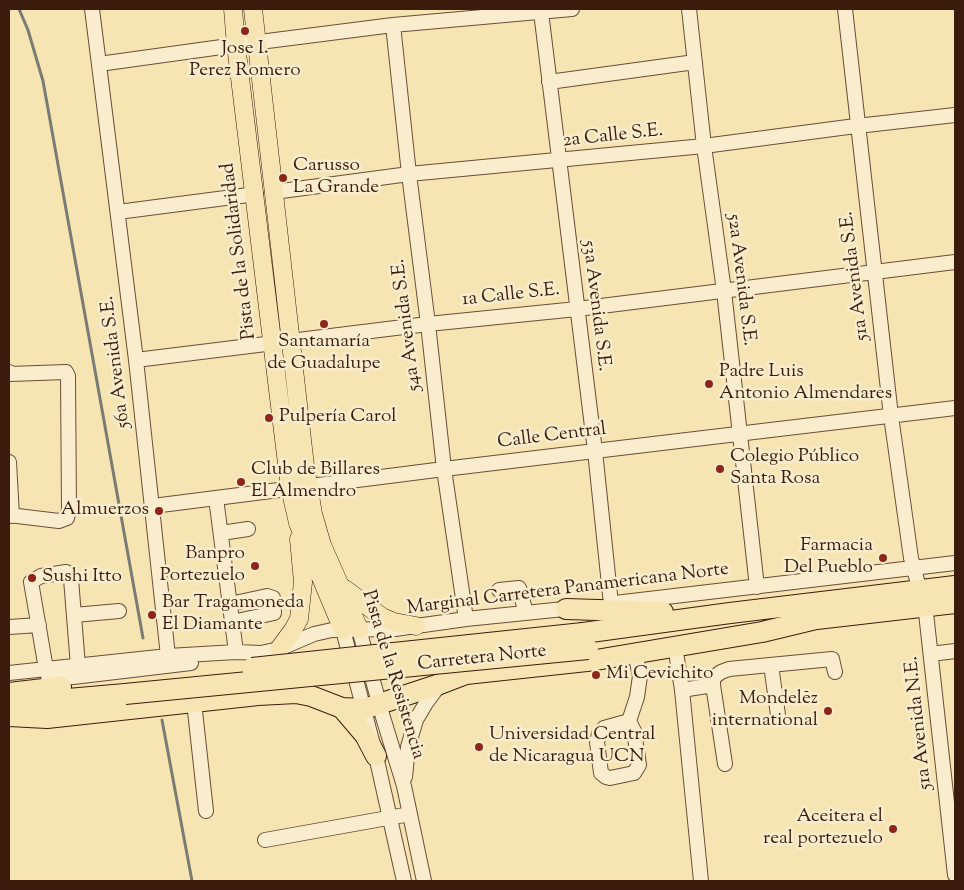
<!DOCTYPE html>
<html>
<head>
<meta charset="utf-8">
<style>
  body { margin:0 }
  #map { position:relative; width:964px; height:890px; overflow:hidden; background:#f7e4b3; font-family:"Sorts Mill Goudy",serif }
  canvas { display:block }
  .frame { position:absolute; inset:0; border:10px solid #3b1c0c; pointer-events:none }
</style>
</head>
<body>
<div id="map">
<canvas width="964" height="890"></canvas>
<div class="frame"></div>
</div>
<script>
const ctx = document.querySelector('canvas').getContext('2d');
ctx.lineJoin = 'round';
const poly = rows => new Path2D(rows.map(r => 'M' + r).join(''));
function trace(path, color, width, dash) { ctx.strokeStyle = color; ctx.lineWidth = width; ctx.lineCap = dash ? 'butt' : 'round'; ctx.setLineDash(dash || []); ctx.stroke(path); }
function write(font, color, halo, rows, align = 'center') {
  ctx.font = font + ' "Sorts Mill Goudy",serif'; ctx.lineWidth = 5; ctx.setLineDash([]); ctx.textBaseline = 'middle'; ctx.strokeStyle = halo; ctx.fillStyle = color; for (const [text, x, y, turn = 0] of rows) {
    ctx.save(); ctx.translate(x, y); ctx.rotate((+turn || 0) * Math.PI / 180); ctx.textAlign = isNaN(turn) ? turn : align; if (halo) ctx.strokeText(text, 0, 0); ctx.fillText(text, 0, 0); ctx.restore();
  }
}
const stream = poly([
  [19,9,28,30,43,81,143,638],
  [162,720,192,881]
]);
const minor = poly([
  [92,9,136,360,168,656],
  [689,9,704,146,724,291,757,587],
  [845,9,891,416,911,558,926,613,955,875],
  [541,12,595,451,611,604],
  [393,25,409,174,428,324,444,469,466,619],
  [99,64,236,45,393,25,572,9],
  [549,82,695,62],
  [274,192,409,174,704,146,848,127,955,115],
  [118,212,256,194],
  [136,360,428,324,577,309,955,262],
  [9,372,10,374,66,372,68,376,69,509,67,518,59,521,9,515],
  [9,462,12,516],
  [216,498,236,652],
  [153,506,444,469,955,408],
  [221,533,248,529],
  [499,590,519,588,526,613],
  [615,603,955,563],
  [230,604,267,596,273,598,274,613,232,622],
  [74,615,119,611],
  [9,627,39,625],
  [359,629,382,714,404,786,424,881],
  [343,630,376,756,404,881],
  [675,646,682,690,701,881],
  [931,654,955,651],
  [771,665,778,715],
  [46,669,31,582,41,576,66,572,70,574,71,579,78,666],
  [9,673,168,656,236,652,261,653,279,649,314,634,332,630,395,629,466,619,574,608],
  [48,680,191,663],
  [682,690,713,685],
  [194,702,206,811],
  [629,721,604,728,599,734,597,742,601,773,606,777,610,778,634,773,639,765,634,731,629,721,637,697,640,676,635,653],
  [725,764,713,685,713,678,721,672,729,669,832,659,835,672],
  [405,777,408,747,416,720,426,703,440,684],
  [265,840,410,814]
]);
const major = poly([
  [233,9,236,45,290,488,298,523,343,630],
  [253,9,305,466,313,514,322,545,359,629],
  [345,589,382,617,394,622,416,626],
  [279,649,293,630,299,619,303,582,299,539]
]);
const highway = poly([
  [566,609,663,612],
  [808,620,955,603],
  [583,633,730,613,955,586],
  [9,693,61,687],
  [342,708,365,735,376,756],
  [12,712,45,701,125,694],
  [9,716,47,718,258,695,296,693,311,696,342,708,364,709,440,684,466,674,596,660,762,632,820,618]
]);
const highwayBridge = poly([
  [252,668,583,633],
  [125,694,588,649]
]);
const markers = [
  [245,31,5,"#8f2418"],
  [283,178,5,"#8f2418"],
  [324,324,5,"#8f2418"],
  [709,384,5,"#8f2418"],
  [269,418,5,"#8f2418"],
  [720,469,5,"#8f2418"],
  [241,482,5,"#8f2418"],
  [159,511,5,"#8f2418"],
  [883,558,5,"#8f2418"],
  [255,566,5,"#8f2418"],
  [32,578,5,"#8f2418"],
  [152,615,5,"#8f2418"],
  [596,675,5,"#8f2418"],
  [828,711,5,"#8f2418"],
  [479,747,5,"#8f2418"],
  [893,829,5,"#8f2418"]
];
const poiNames = [
  ["Jose I.",245,50,"center"],
  ["Perez Romero",245,72,"center"],
  ["Carusso",293,167],
  ["La Grande",293,189],
  ["Santamaría",324,343,"center"],
  ["de Guadalupe",324,365,"center"],
  ["Padre Luis",719,373],
  ["Antonio Almendares",719,395],
  ["Pulpería Carol",279,418],
  ["Colegio Público",730,458],
  ["Santa Rosa",730,480],
  ["Club de Billares",251,471],
  ["El Almendro",251,493],
  ["Almuerzos",149,511,"right"],
  ["Farmacia",873,547,"right"],
  ["Del Pueblo",873,569,"right"],
  ["Banpro",245,555,"right"],
  ["Portezuelo",245,577,"right"],
  ["Sushi Itto",42,578],
  ["Bar Tragamoneda",162,604],
  ["El Diamante",162,626],
  ["Mi Cevichito",606,675],
  ["Mondelēz",818,700,"right"],
  ["international",818,722,"right"],
  ["Universidad Central",489,736],
  ["de Nicaragua UCN",489,758],
  ["Aceitera el",883,818,"right"],
  ["real portezuelo",883,840,"right"]
];
const streetNames = [
  ["2a Calle S.E.",613,137,-6],
  ["Pista de la Solidaridad",240,251,-97],
  ["51a Avenida S.E.",856,276,-97],
  ["52a Avenida S.E.",740,280,83],
  ["1a Calle S.E.",511,296,-6],
  ["53a Avenida S.E.",595,306,83],
  ["54a Avenida S.E.",408,325,-97],
  ["56a Avenida S.E.",117,362,-97],
  ["Calle Central",552,437,-7],
  ["Marginal Carretera Panamericana Norte",568,590,-7],
  ["Carretera Norte",482,659,-6],
  ["Pista de la Resistencia",392,675,73],
  ["51a Avenida N.E.",920,723,-96]
];
trace(stream, '#797c73', 3);
trace(minor, '#6a4e36', 16);
trace(major, '#3b1c0c', 19);
trace(highway, '#3b1c0c', 22);
trace(minor, '#faedce', 14);
trace(major, '#f7e4b3', 18);
trace(highway, '#f7e4b3', 20);
trace(highwayBridge, '#3b1c0c', 22, []);
trace(highwayBridge, '#f7e4b3', 20);
for (const [x, y, r, color] of markers) { const dot = new Path2D(); dot.arc(x, y, r, 0, 2 * Math.PI); ctx.fillStyle = color; ctx.fill(dot); trace(dot, '#faedce', 2); }
write('19px', '#3b1c0c', '#faedce', poiNames, 'left');
write('19px', '#3b1c0c', '#faedce', streetNames);
</script>
</body>
</html>
